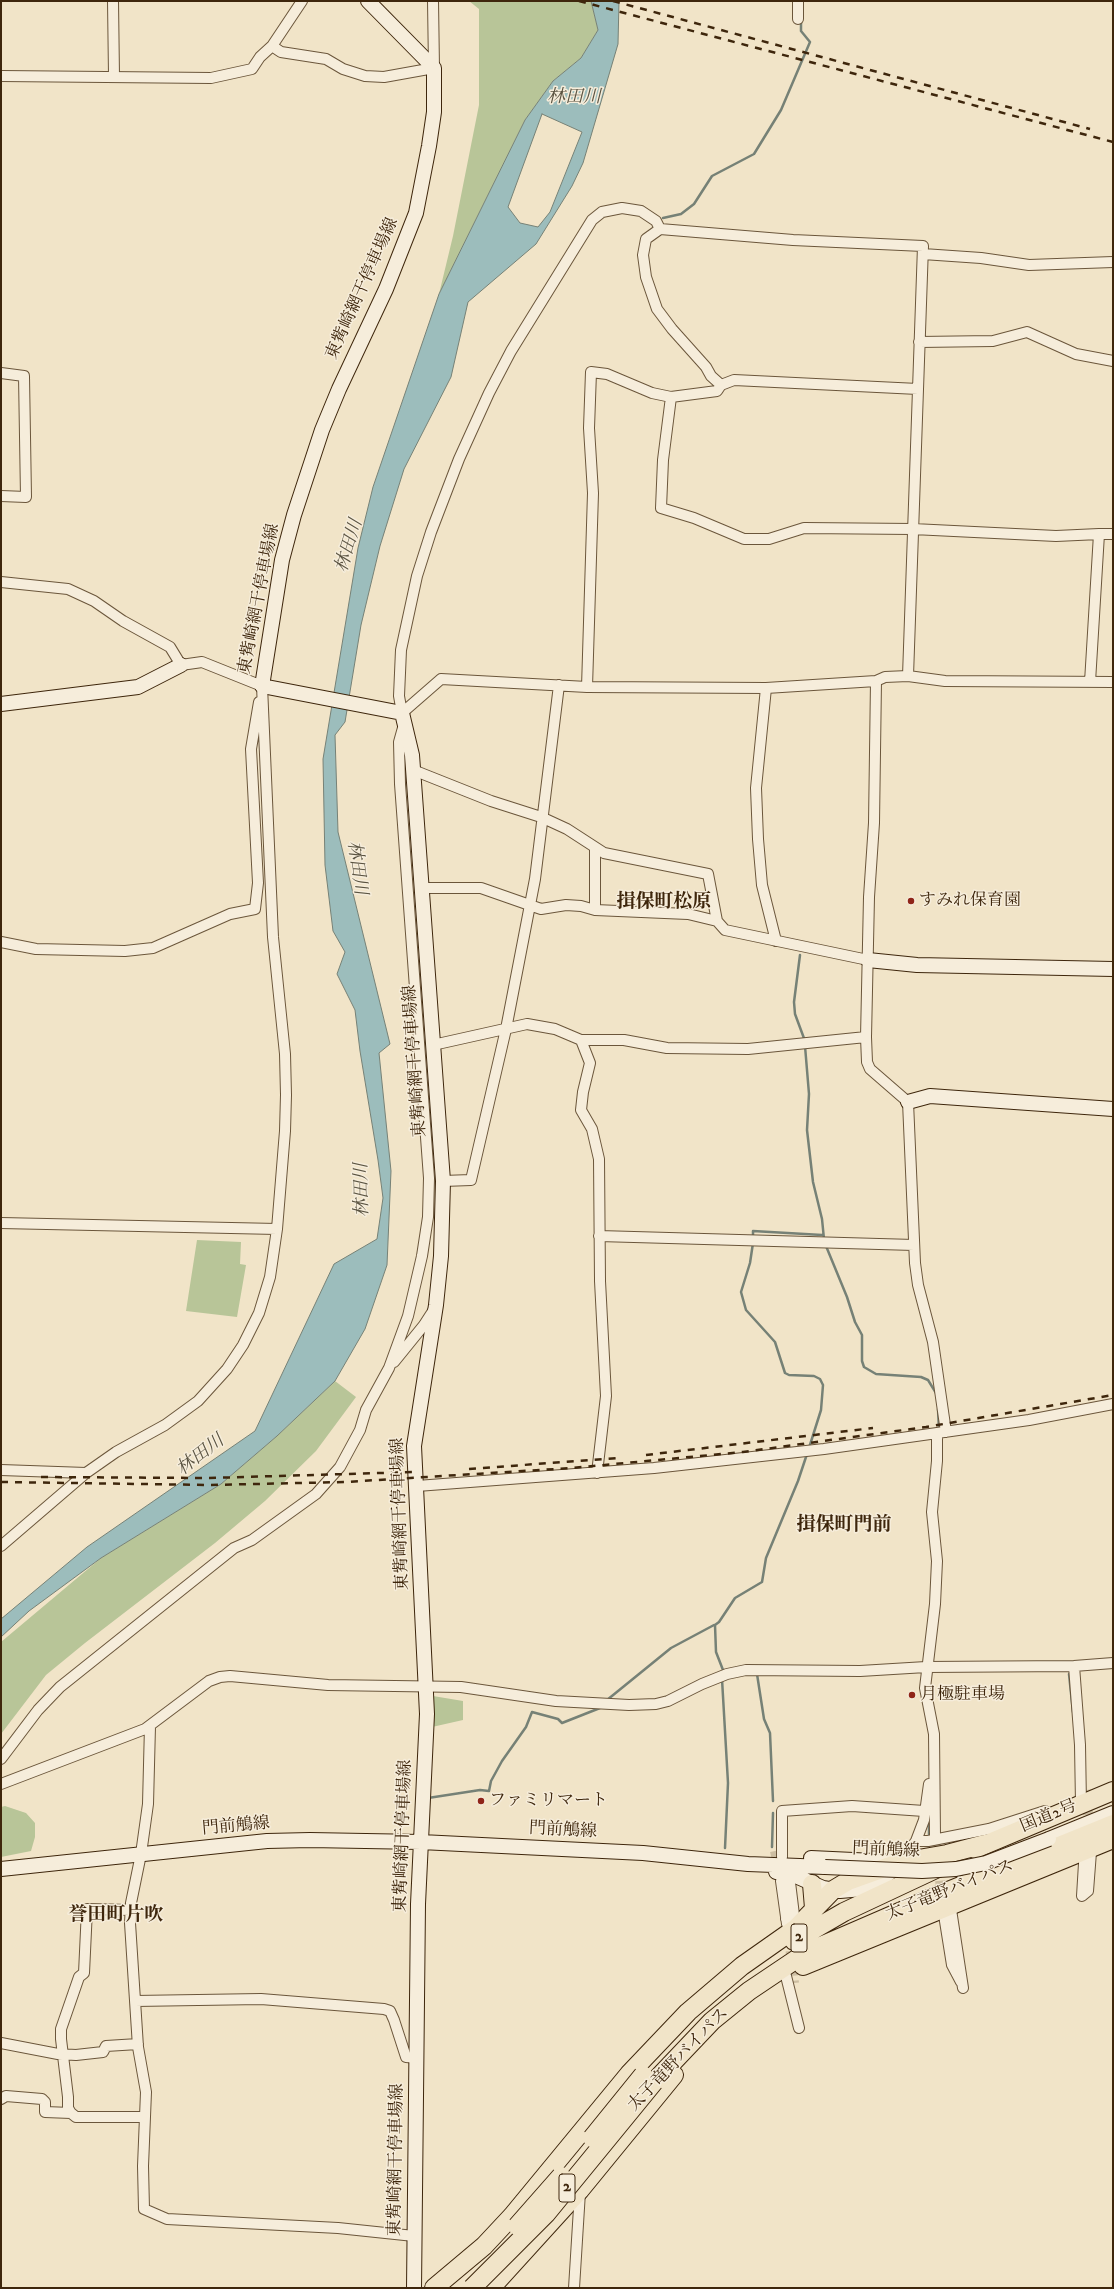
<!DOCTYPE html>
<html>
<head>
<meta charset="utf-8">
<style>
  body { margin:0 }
  #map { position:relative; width:1114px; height:2289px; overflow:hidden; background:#f1e4c8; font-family:"IM FELL DW Pica",serif }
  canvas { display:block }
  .frame { position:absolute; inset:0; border:2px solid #3e260c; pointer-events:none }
</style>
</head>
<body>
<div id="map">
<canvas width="1114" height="2289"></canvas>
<div class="frame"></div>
</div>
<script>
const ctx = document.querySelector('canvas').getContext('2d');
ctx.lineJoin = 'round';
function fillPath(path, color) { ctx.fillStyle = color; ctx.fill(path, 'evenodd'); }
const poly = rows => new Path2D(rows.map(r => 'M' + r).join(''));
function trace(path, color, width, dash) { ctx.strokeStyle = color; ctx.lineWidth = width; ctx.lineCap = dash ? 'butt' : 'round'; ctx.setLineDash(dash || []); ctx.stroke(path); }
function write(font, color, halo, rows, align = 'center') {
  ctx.font = font + ' "IM FELL DW Pica","Noto Serif JP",serif'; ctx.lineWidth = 3; ctx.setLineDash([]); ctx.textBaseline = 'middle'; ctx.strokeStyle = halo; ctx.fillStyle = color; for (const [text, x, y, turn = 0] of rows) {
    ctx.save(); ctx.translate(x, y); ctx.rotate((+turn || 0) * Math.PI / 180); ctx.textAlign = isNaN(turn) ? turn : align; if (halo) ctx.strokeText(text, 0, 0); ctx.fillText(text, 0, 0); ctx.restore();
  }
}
const green = poly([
  [469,1,591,1,598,30,581,58,553,81,525,120,439,294,453,236,479,105,479,9],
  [197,1240,241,1242,240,1264,246,1265,237,1317,186,1311],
  [335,1381,356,1397,316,1451,265,1501,215,1543,85,1643,46,1675,1,1734,1,1642,101,1558,221,1484,277,1436],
  [433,1696,463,1701,463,1720,432,1727],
  [5,1806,26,1813,35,1823,35,1837,31,1851,1,1857,1,1807]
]);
const water = poly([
  [591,1,619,1,618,44,583,163,572,186,536,244,468,302,451,377,404,469,380,546,361,625,345,722,335,735,338,832,390,1044,379,1053,391,1171,387,1265,365,1329,335,1381,277,1436,221,1484,101,1558,29,1611,1,1637,1,1619,87,1547,255,1431,334,1264,377,1239,383,1198,378,1160,360,1051,355,1010,337,974,345,952,333,931,325,865,323,759,358,548,373,487,439,294,525,120,553,81,581,58,598,30,591,1],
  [542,114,582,132,550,212,538,227,520,223,508,207,542,114]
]);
const stream = poly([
  [663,218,681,214,694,204,712,176,754,154,781,110,810,42,801,31,801,20],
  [800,955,794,1002,795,1014,805,1041],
  [805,1046,809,1094,807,1130,813,1182,822,1219,824,1239],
  [753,1238,753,1231,822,1235],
  [753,1243,750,1263,741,1292,746,1310,775,1342,785,1373,789,1375,814,1376,820,1379,823,1385,821,1410,809,1448],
  [826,1246,847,1297,855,1322,862,1335,862,1361,864,1367,876,1374,921,1377,928,1380,936,1393],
  [938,1409,939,1430],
  [723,1670,716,1652,715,1625,719,1622,735,1598,762,1582,766,1558,798,1481,807,1454],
  [755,1673,757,1674,764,1719,770,1733,773,1801],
  [1069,1674,1073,1712],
  [722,1679,728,1783,725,1848],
  [607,1700,671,1648,714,1625],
  [428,1798,480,1790,489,1791,491,1781,502,1761,526,1727,532,1712,558,1719,562,1723,600,1708],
  [929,1834,929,1816],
  [772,1847,773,1813]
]);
const streetTunnel = poly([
  [1086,1790,1089,1828],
  [935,1836,942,1897],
  [775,1851,779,1870],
  [789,1936,794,1983]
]);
const street = poly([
  [113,1,114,76],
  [798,19,798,1],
  [272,46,281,52,326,59,343,69,365,76,384,77,434,68,433,1],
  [1,76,211,78,252,69,260,57,272,46,302,1],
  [660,229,656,221,641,211,622,208,602,212,592,220,511,351,489,393,459,459,431,532,417,576,401,650,399,696,402,713,441,679,587,687,766,688,876,681,885,677,908,676,945,681,1113,682],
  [923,254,981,258,1029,265,1113,262],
  [919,342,993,341,1027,332,1076,354,1113,361],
  [1,373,24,376,26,497,1,496],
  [721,385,711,376,706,367,672,329,657,309,646,277,643,255,646,239,660,229,793,240,923,246,908,676],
  [671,397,663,460,661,508,694,518,744,539,769,539,804,528,913,529,1056,536,1099,534],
  [1,582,68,589,94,601,123,621,170,647,181,665,202,662,262,686],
  [876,681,874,823,869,897,866,1037,867,1062,870,1069,908,1102,915,1263,918,1285,933,1342,946,1432],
  [1090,682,1099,534,1113,534],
  [587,687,593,493,589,428,591,372,607,374,652,393,671,397,717,391,721,385,734,380,918,389],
  [766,688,756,788,758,839,762,885,776,941],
  [413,770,491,801,541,817,567,829,604,853,708,874,717,921],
  [422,888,481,888,541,909,566,905,581,906,595,910,688,914,717,921,725,930,868,960],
  [595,910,595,849],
  [1,942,36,949,125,951,153,948,230,914,255,909,258,883,251,749,259,702],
  [581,1040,590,1063,583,1092,581,1110,592,1129,599,1159,600,1281,606,1396,597,1473],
  [433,1045,527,1024,555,1029,581,1040,624,1040,667,1048,748,1049,866,1037],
  [443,1181,471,1180,506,1029,535,879,559,685],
  [1,1223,277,1229],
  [599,1236,914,1245],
  [394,1362,424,1325,433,1311],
  [1,1470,86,1473],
  [417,1486,654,1468,824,1449,1029,1420,1113,1404],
  [1,1546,86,1473,116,1452,165,1425,198,1401,227,1369,243,1345,259,1313,270,1277,277,1229,285,1131,286,1095,285,1054,273,937,262,686],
  [1074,1666,1080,1745,1081,1804],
  [150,1726,148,1804,141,1854,131,1903,130,1923,138,2047,146,2092,143,2166,144,2209,167,2219,338,2228,414,2236],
  [1,1759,38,1710,60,1687,234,1548,252,1540,316,1494,340,1467,360,1430,366,1410,389,1368,408,1316,422,1256,428,1217,429,1178,400,784,399,742,404,724],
  [1,1784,145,1729,209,1681,220,1677,230,1676,328,1685,461,1687,556,1701,629,1705,656,1704,668,1701,702,1684,727,1674,746,1670,860,1671,926,1667,1074,1666,1113,1663],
  [935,1836,934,1734,925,1688,935,1604,937,1561,932,1512,937,1461,937,1433],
  [916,1841,928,1841,989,1829,1045,1811],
  [1085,1847,1082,1896,1088,1891,1091,1852],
  [782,1857,782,1811,852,1806,924,1811],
  [901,1861,916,1841,924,1820,929,1784],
  [781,1881,787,1924],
  [950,1903,963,1988],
  [131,1910,87,1909,84,1973,79,1977,61,2029,61,2039,68,2097,68,2108,71,2113,76,2117,144,2117],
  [944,1915,952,1965,961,1982],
  [786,1919,794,1915,789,1874],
  [786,1976,799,2028],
  [135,2001,261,1999,384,2009,390,2011,394,2020,406,2057,417,2058],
  [1,2043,58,2054,76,2055,103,2052,106,2046,138,2044],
  [1,2099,6,2096,42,2099,45,2102,45,2112,71,2113],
  [574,2288,580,2192]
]);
const secondary = poly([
  [368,1,434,68,434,112,429,146,416,213,386,289,339,389,322,430,294,515,282,560,262,686,402,713,412,755,443,1181,441,1256,436,1305,414,1446,427,1714,418,1904,414,2288],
  [1,704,138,687,181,665],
  [868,960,917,965,1113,969],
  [908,1102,930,1096,1113,1109],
  [1049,1839,1113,1813],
  [811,1858,896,1862],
  [1,1869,267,1841,310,1840,421,1842,643,1853,748,1864,825,1867],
  [776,1872,791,1874,823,1888,840,1891,863,1889,882,1880,898,1865]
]);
const highway = poly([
  [975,1849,1113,1791],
  [812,1884,814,1908],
  [794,1941,844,1912,940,1867],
  [803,1966,1113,1839],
  [654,2082,712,2021,749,1991,807,1952,948,1891,1113,1824],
  [434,2288,484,2246,512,2216,629,2074,688,2012,742,1966,796,1928,833,1890,848,1881,901,1862,947,1854,985,1844],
  [491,2288,580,2190,674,2075]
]);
const rail = poly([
  [579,1,1113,142],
  [613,1,1090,129],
  [646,1455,873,1428],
  [469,1469,618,1458],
  [41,1477,209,1478,415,1472],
  [1,1482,209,1485,345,1482,572,1468,743,1452,926,1427,1113,1395]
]);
const secondaryBridge = poly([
  [825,1867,922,1871,956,1869,986,1863,1049,1839]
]);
const highwayBridge = poly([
  [592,2138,643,2075],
  [517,2226,561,2176],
  [472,2288,546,2214,654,2082]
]);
const markers = [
  [911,901,4,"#8f2418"],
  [912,1695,4,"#8f2418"],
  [481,1801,4,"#8f2418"]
];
const shields = [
  [799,1938,16],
  [567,2188,16]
];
const shieldNames = [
  ["2",799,1938],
  ["2",567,2188]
];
const streetNames = [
  ["東觜崎網干停車場線",363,289,-66],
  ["東觜崎網干停車場線",260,599,-79],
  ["東觜崎網干停車場線",416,1061,-94],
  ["東觜崎網干停車場線",401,1514,-92],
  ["国道2号",1049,1817,-22],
  ["門前鵤線",236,1827,-5],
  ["門前鵤線",563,1831,3],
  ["東觜崎網干停車場線",404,1836,-88],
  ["門前鵤線",886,1851,2],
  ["太子竜野バイパス",950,1891,-22],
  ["太子竜野バイパス",679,2060,-46],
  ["東觜崎網干停車場線",397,2160,-89]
];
const poiNames = [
  ["すみれ保育園",919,901],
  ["月極駐車場",920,1695],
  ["ファミリマート",489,1801]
];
const waterNames = [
  ["林田川",574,98],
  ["林田川",350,546,-73],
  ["林田川",356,868,82],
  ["林田川",363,1190,-91],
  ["林田川",201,1456,-38]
];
const quarterNames = [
  ["揖保町松原",664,903],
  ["揖保町門前",844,1526],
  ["誉田町片吹",116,1916]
];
fillPath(green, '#b8c598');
fillPath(water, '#9cbdbc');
trace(water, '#768176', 1);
trace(stream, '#768176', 2.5);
trace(streetTunnel, '#cdbea2', 10, [10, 5]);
trace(street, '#6b563b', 12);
trace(secondary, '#3e260c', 16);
trace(highway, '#3e260c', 20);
trace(street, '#f6eddb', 10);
trace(secondary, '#f6eddb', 14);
trace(highway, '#f1e4c8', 18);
trace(rail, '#3e260c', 2.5, [7, 7]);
trace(secondaryBridge, '#3e260c', 16, []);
trace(highwayBridge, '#3e260c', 20, []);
trace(secondaryBridge, '#f6eddb', 14);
trace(highwayBridge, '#f1e4c8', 18);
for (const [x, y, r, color] of markers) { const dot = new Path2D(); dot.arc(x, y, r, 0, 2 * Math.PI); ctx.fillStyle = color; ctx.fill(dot); trace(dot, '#f6eddb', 1.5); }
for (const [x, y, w] of shields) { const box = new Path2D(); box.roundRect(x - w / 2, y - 14, w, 28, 3); ctx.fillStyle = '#f6eddb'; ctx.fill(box); trace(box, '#3e260c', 1); }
write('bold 16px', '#3e260c', null, shieldNames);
write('17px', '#3e260c', '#f6eddb', streetNames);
write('17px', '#3e260c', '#f6eddb', poiNames, 'left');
write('italic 18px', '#5a5341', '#f6eddb', waterNames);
write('bold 19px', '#3e260c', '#f6eddb', quarterNames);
</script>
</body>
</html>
